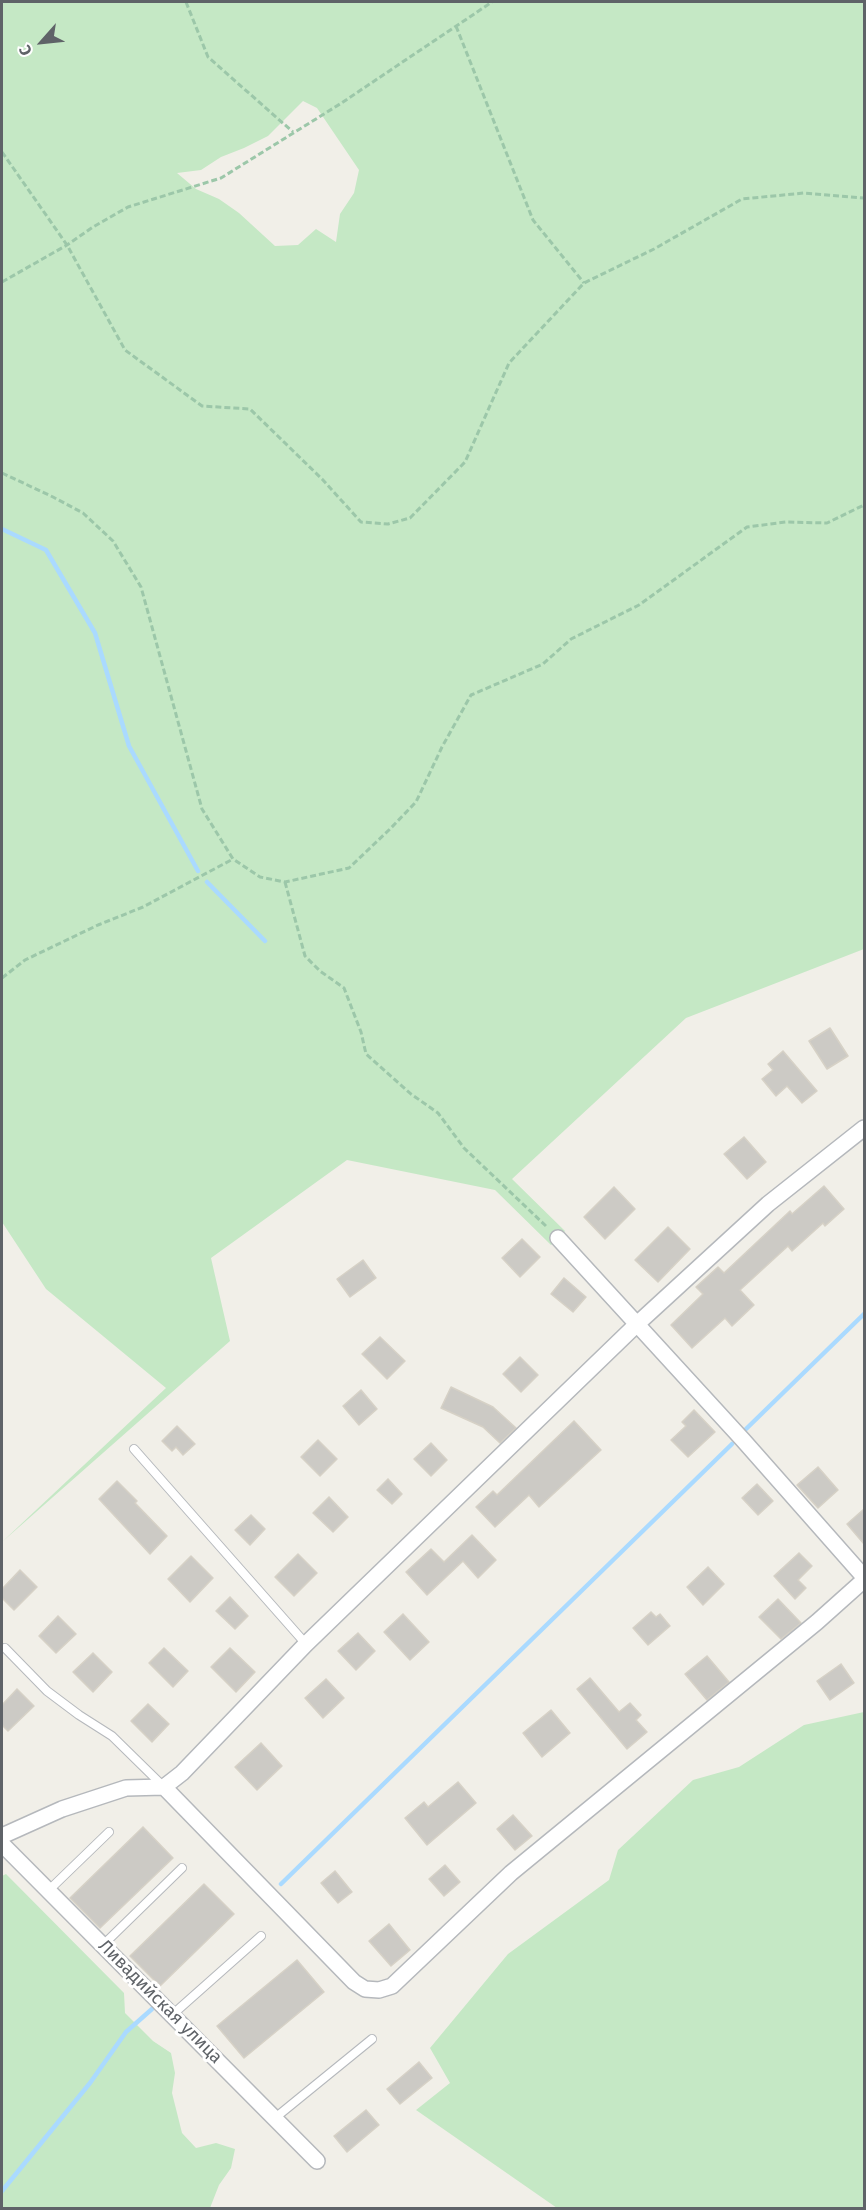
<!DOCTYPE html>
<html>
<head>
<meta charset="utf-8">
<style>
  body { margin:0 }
  #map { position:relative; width:866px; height:2210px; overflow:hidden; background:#f1efe8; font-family:"Fira Sans",sans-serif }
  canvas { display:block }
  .frame { position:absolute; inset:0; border:3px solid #5f6368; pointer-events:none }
  .north { position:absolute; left:12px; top:12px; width:60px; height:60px; -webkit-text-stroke:4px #fff; paint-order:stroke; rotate:243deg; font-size:16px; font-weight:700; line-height:24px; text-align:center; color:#5f6368 }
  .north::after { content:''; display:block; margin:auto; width:21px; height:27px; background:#5f6368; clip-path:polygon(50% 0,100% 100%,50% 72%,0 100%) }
</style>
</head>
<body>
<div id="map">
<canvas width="866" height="2210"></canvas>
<div class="frame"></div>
<div class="north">С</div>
</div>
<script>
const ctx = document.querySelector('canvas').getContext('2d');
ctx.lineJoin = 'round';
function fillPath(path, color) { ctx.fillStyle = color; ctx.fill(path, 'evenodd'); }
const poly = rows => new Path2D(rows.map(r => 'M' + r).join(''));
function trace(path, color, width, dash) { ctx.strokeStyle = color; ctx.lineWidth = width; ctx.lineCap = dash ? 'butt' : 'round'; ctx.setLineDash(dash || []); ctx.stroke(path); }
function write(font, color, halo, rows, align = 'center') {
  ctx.font = font + ' "Fira Sans",sans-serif'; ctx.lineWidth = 6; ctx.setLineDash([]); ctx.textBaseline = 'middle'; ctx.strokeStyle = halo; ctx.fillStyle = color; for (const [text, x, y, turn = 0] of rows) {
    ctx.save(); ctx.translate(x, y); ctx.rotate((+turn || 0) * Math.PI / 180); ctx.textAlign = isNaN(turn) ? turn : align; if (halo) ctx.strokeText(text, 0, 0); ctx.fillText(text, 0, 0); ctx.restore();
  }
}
const green = poly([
  [2,2,864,2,864,949,686,1018,512,1179,565,1231,551,1245,495,1190,347,1160,211,1258,230,1341,2,1542,166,1388,46,1289,2,1222],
  [303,101,317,108,359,170,354,193,340,214,336,242,316,229,298,245,275,246,239,213,219,199,196,189,177,173,201,170,221,157,244,148,268,136],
  [864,1712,864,2208,557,2208,416,2110,450,2083,430,2048,508,1954,609,1880,618,1850,693,1780,739,1767,804,1725],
  [6,1874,124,1993,125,2013,153,2041,171,2053,175,2073,172,2093,182,2133,196,2148,216,2143,235,2149,231,2168,219,2185,210,2208,2,2208,2,1876]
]);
const stream = poly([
  [2,529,46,550,95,633,129,746,198,871],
  [207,882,265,941],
  [746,1429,864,1314],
  [281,1884,732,1444],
  [2,2191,90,2083,126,2032,152,2009]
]);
const building = poly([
  [830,1028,848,1056,827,1069,809,1041,830,1028],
  [783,1051,817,1091,802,1103,787,1086,776,1096,762,1079,773,1070,768,1064,783,1051],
  [744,1137,766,1162,747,1179,724,1154,744,1137],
  [824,1186,844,1209,825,1226,823,1223,792,1251,788,1246,740,1290,754,1305,732,1326,725,1318,692,1348,671,1325,703,1294,696,1287,718,1267,724,1273,790,1211,792,1214,824,1186],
  [614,1187,635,1209,605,1239,584,1217,614,1187],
  [668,1227,690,1249,658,1282,635,1260,668,1227],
  [522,1239,540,1257,520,1277,502,1258,522,1239],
  [363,1260,376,1278,350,1297,337,1279,363,1260],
  [564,1278,586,1297,573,1312,551,1294,564,1278],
  [380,1337,405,1361,387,1379,362,1354,380,1337],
  [520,1357,538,1375,521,1392,503,1374,520,1357],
  [451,1387,493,1407,516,1428,500,1443,483,1427,441,1408,451,1387],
  [361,1390,377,1409,359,1425,343,1406,361,1390],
  [694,1410,715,1432,688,1457,671,1440,686,1426,682,1422,694,1410],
  [574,1421,601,1450,539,1507,529,1495,495,1527,476,1507,493,1491,497,1495,574,1421],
  [177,1426,195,1444,183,1455,176,1447,172,1451,162,1441,177,1426],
  [318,1440,337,1459,320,1476,301,1457,318,1440],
  [431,1443,447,1460,431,1476,414,1459,431,1443],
  [818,1467,838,1490,818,1508,797,1485,818,1467],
  [388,1479,402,1494,392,1504,377,1490,388,1479],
  [117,1481,137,1501,135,1503,167,1536,150,1554,99,1499,117,1481],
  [757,1484,773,1501,758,1515,742,1498,757,1484],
  [329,1497,348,1517,333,1532,313,1513,329,1497],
  [864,1509,864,1544,847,1524,864,1509],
  [251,1515,265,1529,250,1545,235,1530,251,1515],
  [472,1535,496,1560,478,1578,463,1561,427,1595,406,1572,431,1549,444,1562,472,1535],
  [799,1553,812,1566,798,1580,806,1588,795,1599,774,1576,799,1553],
  [298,1554,317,1573,294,1596,275,1577,298,1554],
  [191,1556,213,1578,190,1602,168,1579,191,1556],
  [708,1567,724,1584,703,1605,687,1587,708,1567],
  [20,1570,37,1587,14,1610,2,1598,2,1589,20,1570],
  [230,1597,248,1616,235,1629,216,1611,230,1597],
  [778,1599,801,1623,781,1639,759,1617,778,1599],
  [651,1612,656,1617,660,1614,670,1626,648,1645,633,1628,651,1612],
  [403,1614,429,1642,410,1660,384,1632,403,1614],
  [58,1616,76,1634,56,1653,39,1636,58,1616],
  [358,1633,375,1651,356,1670,338,1651,358,1633],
  [164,1648,188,1671,173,1687,149,1663,164,1648],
  [230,1648,255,1672,236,1692,211,1667,230,1648],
  [93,1653,112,1672,93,1692,73,1672,93,1653],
  [707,1656,729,1682,707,1700,685,1674,707,1656],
  [841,1664,854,1683,830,1700,817,1681,841,1664],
  [590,1678,619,1712,630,1703,641,1715,636,1720,647,1732,627,1749,577,1689,590,1678],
  [326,1679,344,1698,323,1718,305,1698,326,1679],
  [17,1689,34,1706,8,1731,2,1725,2,1705,17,1689],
  [148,1704,169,1724,152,1742,131,1721,148,1704],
  [551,1710,570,1733,542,1757,523,1733,551,1710],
  [261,1743,282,1766,257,1790,235,1767,261,1743],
  [458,1782,476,1803,427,1845,405,1818,424,1802,428,1807,458,1782],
  [513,1815,532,1836,515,1850,497,1829,513,1815],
  [143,1827,173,1858,100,1928,70,1898,143,1827],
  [445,1865,460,1882,444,1896,429,1879,445,1865],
  [335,1871,352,1892,338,1903,321,1883,335,1871],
  [204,1884,234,1914,160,1986,130,1956,204,1884],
  [389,1924,410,1950,391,1966,369,1941,389,1924],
  [297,1960,324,1992,244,2058,217,2026,297,1960],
  [419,2062,432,2078,400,2104,387,2089,419,2062],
  [366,2110,379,2125,347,2152,334,2136,366,2110]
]);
const path = poly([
  [186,2,208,57,293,132],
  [456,26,533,220,584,283],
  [2,152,67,245,125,350,202,406,250,409,322,479,361,522,388,524,410,518,465,462,509,363,584,283,654,249,742,199,804,193,864,198],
  [2,282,67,245,93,227,128,207,221,178,340,104,492,2],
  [2,473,53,497,83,513,113,541,141,587,202,809,233,859,260,877,285,882,349,868,390,829,416,802,442,747,471,695,543,664,571,639,639,605,747,527,786,522,827,523,864,505],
  [285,882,305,956,320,971,344,988,361,1032,366,1054,411,1094,438,1113,464,1148,547,1227],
  [2,978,25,960,98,925,143,907,233,859]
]);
const service = poly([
  [134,1449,306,1644],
  [5,1648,47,1691,79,1715,112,1736,164,1787],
  [48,1891,109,1832],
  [103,1945,182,1868],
  [172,2015,261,1936],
  [275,2118,372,2039]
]);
const minor = poly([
  [558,1238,743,1440,864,1577],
  [164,1787,354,1982,365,1989,379,1990,392,1986,511,1873,817,1622,864,1580],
  [2,1836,62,1809,126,1788,164,1787,182,1773,306,1644,636,1325,768,1204,864,1128],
  [2,1844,317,2161]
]);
const streetNames = [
  ["Ливадийская улица",160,2002,45]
];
fillPath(green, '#c5e8c5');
trace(stream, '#aadaff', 4.5);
fillPath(building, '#cccac5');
trace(building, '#d6d1c6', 1.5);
trace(service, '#b5b8bc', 10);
trace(minor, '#b5b8bc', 18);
trace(path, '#9cc7a9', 3, [6, 3]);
trace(service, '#fff', 8);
trace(minor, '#fff', 15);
write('18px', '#5f6368', '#fff', streetNames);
</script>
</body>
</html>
